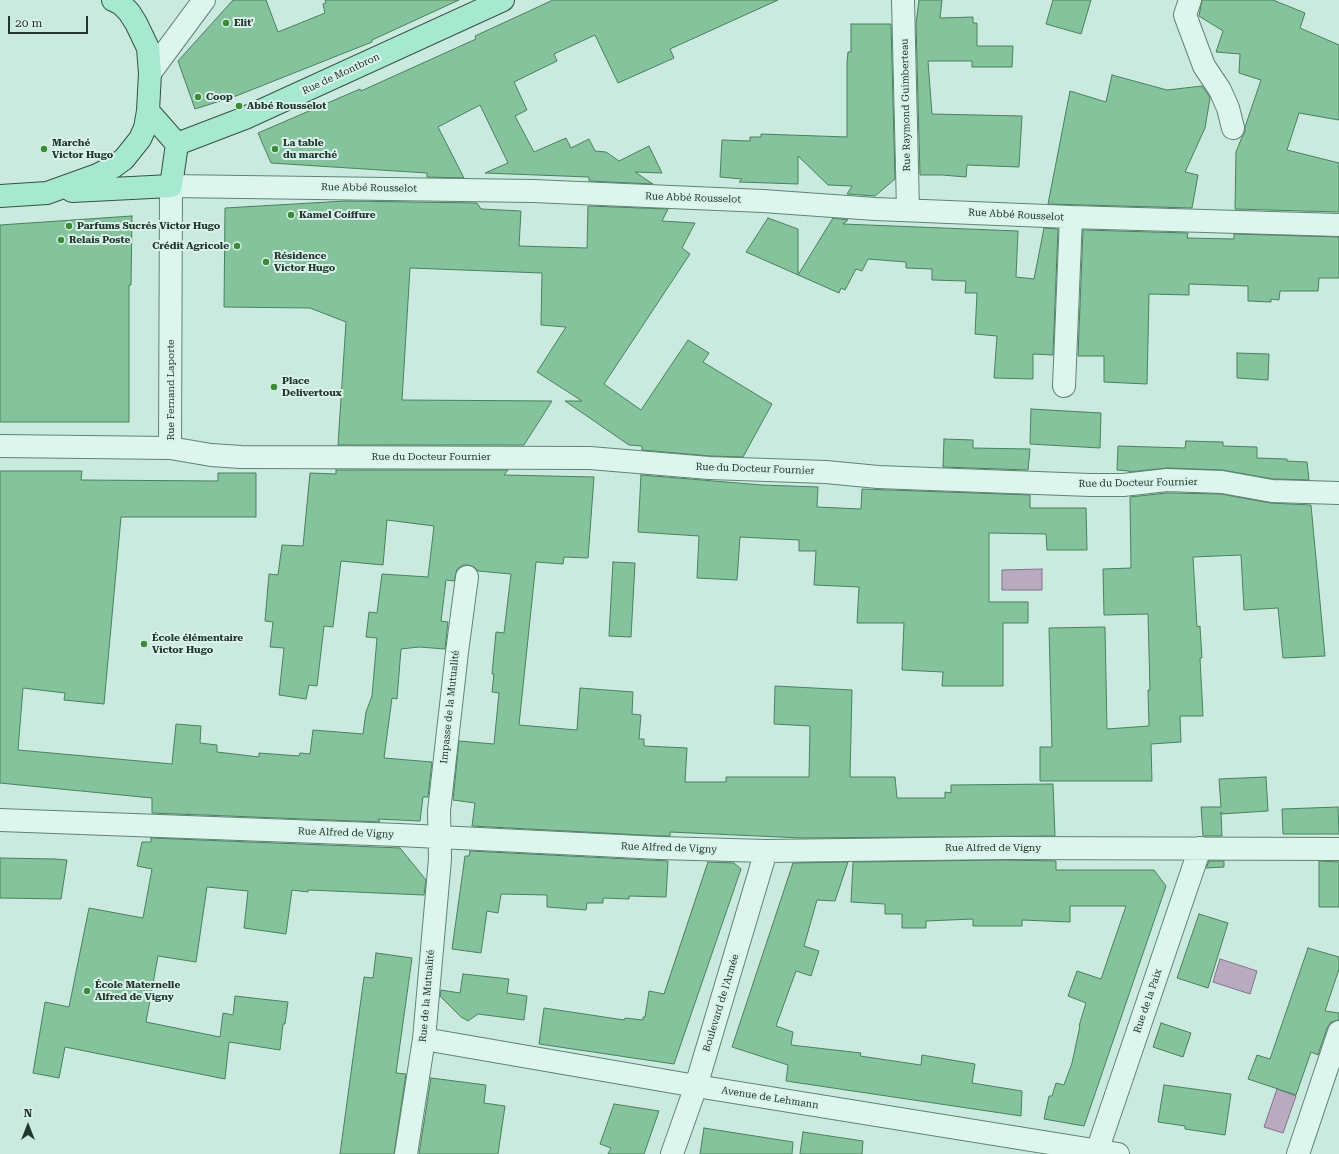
<!DOCTYPE html>
<html>
<head>
<meta charset="utf-8">
<style>
  body { margin:0 }
  #map { position:relative; width:1339px; height:1154px; overflow:hidden; background:#caeadf; font-family:"Roboto Serif",serif }
  canvas { display:block }
  .north { position:absolute; left:8px; top:1106px; width:40px; height:40px; -webkit-text-stroke:3px #d9f2ea; paint-order:stroke; rotate:0deg; font-size:11px; font-weight:700; line-height:16px; text-align:center; color:#22372b }
  .north::after { content:''; display:block; margin:auto; width:14px; height:18px; background:#22372b; clip-path:polygon(50% 0,100% 100%,50% 72%,0 100%) }
  .scale { position:absolute; left:8px; top:16px; width:80px; height:18px; box-sizing:border-box; border:2px solid #22372b; border-top:0; padding-left:5px; font-size:12px; line-height:14px; white-space:nowrap; color:#22372b; -webkit-text-stroke:3px #d9f2ea; paint-order:stroke }
</style>
</head>
<body>
<div id="map">
<canvas width="1339" height="1154"></canvas>
<div class="north">N</div>
<div class="scale">20 m</div>
</div>
<script>
const ctx = document.querySelector('canvas').getContext('2d');
ctx.lineJoin = 'round';
function fillPath(path, color) { ctx.fillStyle = color; ctx.fill(path, 'evenodd'); }
const poly = rows => new Path2D(rows.map(r => 'M' + r).join(''));
function trace(path, color, width, dash) { ctx.strokeStyle = color; ctx.lineWidth = width; ctx.lineCap = dash ? 'butt' : 'round'; ctx.setLineDash(dash || []); ctx.stroke(path); }
function write(font, color, halo, rows, align = 'center') {
  ctx.font = font + ' "Roboto Serif",serif'; ctx.lineWidth = 4; ctx.setLineDash([]); ctx.textBaseline = 'middle'; ctx.strokeStyle = halo; ctx.fillStyle = color; for (const [text, x, y, turn = 0] of rows) {
    ctx.save(); ctx.translate(x, y); ctx.rotate((+turn || 0) * Math.PI / 180); ctx.textAlign = isNaN(turn) ? turn : align; if (halo) ctx.strokeText(text, 0, 0); ctx.fillText(text, 0, 0); ctx.restore();
  }
}
const water = poly([
  [1042,569,1042,590,1002,590,1002,570,1042,569],
  [1220,959,1257,971,1250,994,1213,982,1220,959],
  [1277,1089,1296,1096,1283,1133,1264,1127,1277,1089]
]);
const building = poly([
  [233,0,266,0,278,32,325,13,323,4,326,3,325,0,459,0,372,40,372,42,236,96,195,109,178,61,233,0],
  [553,0,778,0,670,49,674,58,618,83,595,35,554,54,557,61,514,82,527,110,515,116,534,152,566,138,571,148,589,139,595,151,606,152,619,161,649,146,662,173,635,172,653,184,589,181,589,177,485,173,508,163,480,105,438,127,464,178,427,177,427,173,271,163,258,133,360,89,361,91,476,39,475,36,553,0],
  [919,0,942,0,940,18,973,17,973,23,977,23,977,46,1013,46,1012,67,972,67,972,61,928,61,932,114,1022,116,1019,167,967,165,966,177,942,175,920,175,916,24,919,0],
  [1053,0,1091,0,1081,34,1046,24,1053,0],
  [1202,0,1273,0,1305,13,1300,28,1339,45,1339,120,1299,113,1287,150,1339,163,1339,212,1235,209,1236,152,1242,137,1245,132,1245,127,1261,80,1239,73,1240,54,1216,52,1223,31,1199,16,1202,0],
  [851,24,891,24,895,179,875,196,847,194,852,186,828,185,798,156,798,184,739,182,742,179,720,177,722,140,750,141,750,137,761,137,761,134,847,137,847,63,848,52,851,52,851,24],
  [1112,75,1167,90,1202,86,1209,96,1210,98,1205,128,1185,172,1198,175,1192,208,1048,204,1070,91,1106,102,1112,75],
  [346,201,477,203,481,209,521,211,519,246,587,248,588,206,668,209,662,221,695,223,682,248,690,254,604,384,641,410,688,340,709,353,703,362,772,404,743,457,710,456,642,450,642,446,629,445,565,401,582,401,537,372,566,327,541,325,542,273,410,268,402,400,552,401,524,445,338,445,346,322,310,308,224,307,225,208,346,201],
  [132,216,131,285,129,285,129,422,0,422,0,225,132,216],
  [768,218,798,229,798,275,833,218,848,220,843,224,1018,231,1016,277,1034,279,1044,228,1058,229,1053,355,1033,354,1033,379,994,378,997,336,975,334,977,293,965,293,966,281,932,280,932,269,906,268,906,262,868,259,862,271,856,269,845,290,841,288,839,293,746,252,768,218],
  [1083,230,1188,233,1187,238,1234,239,1234,234,1339,237,1339,278,1319,278,1318,291,1280,291,1279,300,1271,299,1271,302,1248,301,1248,286,1189,284,1189,295,1149,294,1147,384,1104,382,1104,356,1078,356,1083,230],
  [1237,353,1269,354,1268,380,1237,378,1237,353],
  [1031,409,1101,413,1100,448,1030,444,1031,409],
  [944,439,973,440,973,448,1030,449,1028,470,943,467,944,439],
  [1186,441,1223,442,1223,446,1257,447,1257,458,1287,459,1287,461,1307,462,1309,480,1273,479,1222,470,1167,468,1129,472,1129,471,1117,470,1118,446,1185,448,1186,441],
  [336,470,508,470,504,475,594,477,588,558,564,557,563,564,536,562,519,725,577,730,580,688,633,692,632,714,641,715,639,739,644,739,644,746,687,748,685,782,726,782,726,777,809,777,810,726,774,724,775,686,852,690,850,777,895,777,897,798,945,798,945,792,951,793,951,785,1053,784,1055,836,801,838,670,832,670,836,660,836,472,826,475,803,453,800,459,741,494,744,499,693,492,692,494,674,492,674,496,632,504,633,511,574,478,571,474,567,468,565,463,565,457,569,454,581,446,580,441,621,448,622,445,649,419,647,401,649,397,699,392,698,384,758,432,762,428,797,423,797,420,821,378,819,380,822,152,813,152,798,0,783,0,471,82,471,81,480,218,481,218,473,256,473,256,517,121,517,104,704,64,700,65,693,23,688,18,750,172,764,176,724,201,726,200,743,217,745,217,752,259,757,259,753,299,756,300,753,310,754,313,730,363,734,366,712,372,696,377,638,366,637,369,612,377,613,382,574,428,577,434,526,387,520,383,565,341,561,333,627,324,626,317,686,309,685,306,699,279,695,284,648,270,647,273,622,265,621,269,574,278,575,282,545,303,546,310,473,336,474,336,470],
  [641,475,762,485,818,487,817,507,861,509,862,489,1030,495,1030,508,1086,508,1087,550,1047,550,1046,534,989,533,989,602,1028,602,1028,623,1003,623,1003,686,942,686,943,672,902,670,904,623,857,623,859,587,814,585,816,551,799,551,799,540,740,537,737,580,697,578,699,536,638,532,641,475],
  [1167,493,1221,494,1270,503,1311,505,1325,656,1283,658,1278,608,1244,610,1241,555,1193,557,1197,627,1200,626,1202,658,1200,658,1203,716,1180,716,1181,742,1151,744,1152,781,1040,781,1040,747,1052,747,1049,628,1105,627,1107,729,1149,726,1148,690,1150,690,1148,614,1104,615,1103,569,1131,568,1130,497,1167,493],
  [613,562,635,563,631,637,609,636,613,562],
  [1266,777,1268,811,1221,814,1221,812,1222,836,1203,836,1201,807,1221,807,1219,779,1266,777],
  [1338,807,1339,834,1283,834,1282,809,1338,807],
  [151,838,400,848,426,880,424,895,308,890,308,892,292,890,286,934,244,928,248,891,207,887,196,962,158,956,146,1022,220,1037,223,1013,233,1015,235,996,288,1002,285,1024,283,1024,280,1050,229,1042,225,1079,65,1047,59,1078,33,1073,45,1002,69,1007,89,908,143,918,152,869,137,866,142,842,151,842,151,838],
  [470,851,668,861,666,897,629,896,629,899,603,898,603,903,587,903,586,910,547,907,547,895,501,894,498,913,487,911,481,953,452,949,465,856,469,856,470,851],
  [0,858,55,859,67,860,61,899,0,898,0,858],
  [1004,860,1056,861,1056,870,1154,870,1166,886,1084,1126,1044,1119,1049,1096,1052,1096,1056,1083,1064,1085,1072,1063,1080,1026,1079,1026,1086,1003,1068,996,1077,971,1101,979,1126,906,1070,906,1070,922,1022,920,1022,926,973,926,973,919,926,921,926,928,902,928,902,914,885,914,885,904,851,902,853,862,1004,860],
  [1209,861,1224,861,1224,867,1206,868,1209,861],
  [1319,861,1339,862,1339,907,1319,907,1319,861],
  [708,862,734,863,741,869,674,1064,539,1044,544,1008,624,1020,625,1018,643,1020,643,1017,645,1017,649,991,664,994,708,862],
  [848,862,835,901,817,900,804,946,819,951,811,976,796,971,776,1026,793,1032,791,1045,861,1053,860,1056,921,1065,922,1055,975,1064,972,1083,1022,1091,1021,1116,786,1081,788,1065,732,1047,793,863,848,862],
  [1199,914,1228,923,1208,988,1177,978,1199,914],
  [1308,948,1339,957,1339,969,1325,1011,1339,1013,1339,1020,1331,1022,1327,1028,1318,1055,1311,1052,1296,1095,1248,1079,1257,1055,1270,1059,1308,948],
  [376,953,412,958,396,1073,406,1074,394,1154,340,1154,364,977,373,978,376,953],
  [463,974,509,979,507,993,527,996,524,1020,478,1014,468,1021,461,1017,440,996,441,990,460,993,463,974],
  [1161,1023,1191,1033,1183,1057,1153,1047,1161,1023],
  [431,1078,486,1085,484,1103,505,1106,498,1154,419,1154,431,1078],
  [1164,1085,1231,1094,1225,1135,1185,1129,1185,1126,1158,1122,1164,1085],
  [614,1104,659,1111,644,1154,608,1154,611,1148,600,1144,614,1104],
  [704,1128,793,1142,792,1154,700,1154,704,1128],
  [803,1132,863,1141,862,1154,800,1154,803,1132]
]);
const minor = poly([
  [903,0,908,210],
  [1190,0,1185,15,1204,66,1220,90,1228,108,1233,128],
  [150,73,204,0],
  [1064,386,1071,217],
  [0,446,170,448,171,186,533,191,763,201,875,209,1071,217,1339,225],
  [170,448,211,455,241,457,590,458,709,468,826,472,878,477,1090,485,1123,485,1167,480,1222,482,1272,491,1339,493],
  [0,820,399,835,660,848,766,851,1004,848,1339,849],
  [424,1039,696,1086,1118,1154],
  [406,1154,424,1039,440,859,439,811,457,652,467,577],
  [672,1154,696,1086,766,851],
  [1096,1154,1200,848],
  [1298,1154,1339,1032]
]);
const major = poly([
  [177,144,245,118,503,0],
  [72,191,171,186,177,144,148,111],
  [0,196,47,193,97,175,113,167,124,159,140,139,145,128,148,111,150,73,148,48,136,23,129,12,121,4,113,0]
]);
const markers = [
  [226,23,4,"#3b8c37"],
  [198,97,4,"#3b8c37"],
  [239,106,4,"#3b8c37"],
  [44,149,4,"#3b8c37"],
  [275,149,4,"#3b8c37"],
  [291,215,4,"#3b8c37"],
  [69,226,4,"#3b8c37"],
  [61,240,4,"#3b8c37"],
  [237,246,4,"#3b8c37"],
  [266,262,4,"#3b8c37"],
  [274,387,4,"#3b8c37"],
  [144,644,4,"#3b8c37"],
  [87,991,4,"#3b8c37"]
];
const poiNames = [
  ["Elit'",234,23],
  ["Coop",206,97],
  ["Abbé Rousselot",247,106],
  ["Marché",52,143],
  ["Victor Hugo",52,155],
  ["La table",283,143],
  ["du marché",283,155],
  ["Kamel Coiffure",299,215],
  ["Parfums Sucrés Victor Hugo",77,226],
  ["Relais Poste",69,240],
  ["Crédit Agricole",229,246,"right"],
  ["Résidence",274,256],
  ["Victor Hugo",274,268],
  ["Place",282,381],
  ["Delivertoux",282,393],
  ["École élémentaire",152,638],
  ["Victor Hugo",152,650],
  ["École Maternelle",95,985],
  ["Alfred de Vigny",95,997]
];
const streetNames = [
  ["Rue de Montbron",341,74,-25],
  ["Rue Raymond Guimberteau",906,105,-91],
  ["Rue Abbé Rousselot",369,188,1],
  ["Rue Abbé Rousselot",693,198,2],
  ["Rue Abbé Rousselot",1016,215,3],
  ["Rue Fernand Laporte",171,390,-90],
  ["Rue du Docteur Fournier",431,457],
  ["Rue du Docteur Fournier",755,469,2],
  ["Rue du Docteur Fournier",1138,483,-1],
  ["Impasse de la Mutualité",450,707,-84],
  ["Rue Alfred de Vigny",346,833,2],
  ["Rue Alfred de Vigny",669,848,2],
  ["Rue Alfred de Vigny",993,848],
  ["Rue de la Mutualité",427,996,-85],
  ["Rue de la Paix",1148,1001,-71],
  ["Boulevard de l'Armée",721,1003,-73],
  ["Avenue de Lehmann",770,1098,9]
];
fillPath(water, '#b8aabf');
trace(water, '#85718c', 1);
fillPath(building, '#84c39c');
trace(building, '#49815d', 1);
trace(minor, '#608472', 24);
trace(major, '#345341', 24);
trace(minor, '#dcf5ed', 22);
trace(major, '#a7e8d1', 22);
for (const [x, y, r, color] of markers) { const dot = new Path2D(); dot.arc(x, y, r, 0, 2 * Math.PI); ctx.fillStyle = color; ctx.fill(dot); trace(dot, '#d9f2ea', 1.5); }
write('bold 10px', '#22372b', '#d9f2ea', poiNames, 'left');
write('10px', '#22372b', '#d9f2ea', streetNames);
</script>
</body>
</html>
